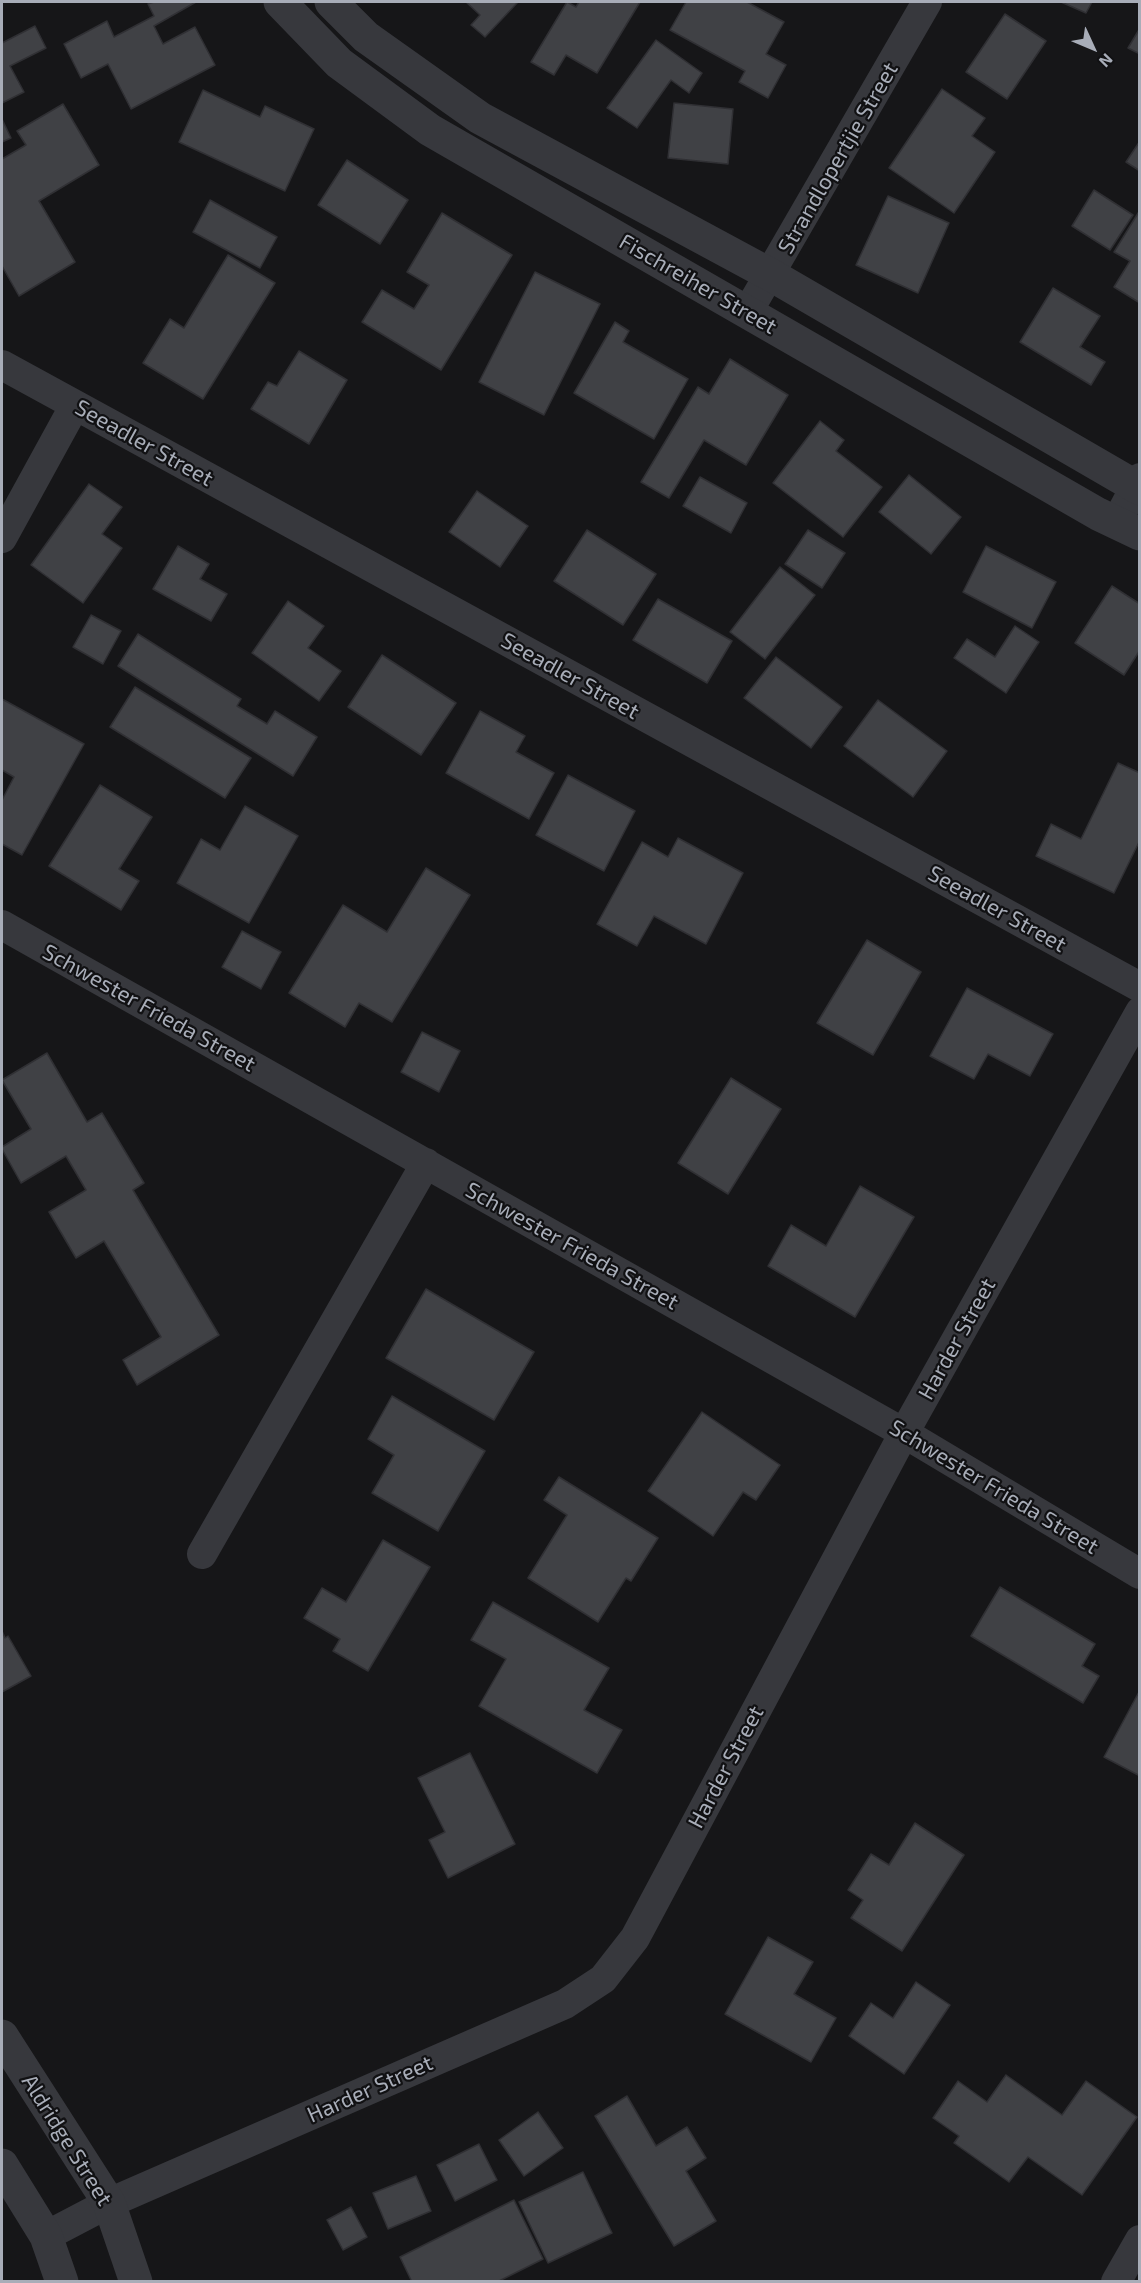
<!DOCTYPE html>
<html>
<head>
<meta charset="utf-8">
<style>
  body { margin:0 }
  #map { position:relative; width:1141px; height:2283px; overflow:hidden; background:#161618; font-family:"Exo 2",sans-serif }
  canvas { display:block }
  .frame { position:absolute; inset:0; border:3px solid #a8adb8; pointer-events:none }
  .north { position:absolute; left:1063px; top:18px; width:60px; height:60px; -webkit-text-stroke:4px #111113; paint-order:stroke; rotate:134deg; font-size:16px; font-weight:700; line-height:24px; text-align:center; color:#a8adb8 }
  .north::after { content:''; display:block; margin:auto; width:21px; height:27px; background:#a8adb8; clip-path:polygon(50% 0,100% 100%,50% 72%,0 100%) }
</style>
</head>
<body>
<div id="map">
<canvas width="1141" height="2283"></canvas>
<div class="frame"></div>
<div class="north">N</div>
</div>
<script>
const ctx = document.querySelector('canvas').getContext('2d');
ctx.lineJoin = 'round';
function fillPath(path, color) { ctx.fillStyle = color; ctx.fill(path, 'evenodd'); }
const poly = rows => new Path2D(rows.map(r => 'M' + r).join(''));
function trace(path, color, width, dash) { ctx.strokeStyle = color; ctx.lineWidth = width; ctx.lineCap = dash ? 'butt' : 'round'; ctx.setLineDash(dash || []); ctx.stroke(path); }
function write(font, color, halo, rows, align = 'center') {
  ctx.font = font + ' "Exo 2",sans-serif'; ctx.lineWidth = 4.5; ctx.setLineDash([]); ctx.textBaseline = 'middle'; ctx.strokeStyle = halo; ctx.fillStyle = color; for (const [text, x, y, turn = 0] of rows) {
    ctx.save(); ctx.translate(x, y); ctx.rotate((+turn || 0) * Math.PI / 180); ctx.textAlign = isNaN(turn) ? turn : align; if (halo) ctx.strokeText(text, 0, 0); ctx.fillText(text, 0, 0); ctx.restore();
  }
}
const building = poly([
  [154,2,196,2,154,26,163,44,195,27,215,65,131,109,108,64,81,78,64,44,107,21,114,37,154,16,148,4,154,2],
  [466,2,518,2,485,37,471,25,480,15,466,2],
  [567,2,576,7,579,2,640,2,597,73,566,55,554,75,531,62,567,2],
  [686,2,747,2,784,22,766,54,786,65,768,98,739,82,745,71,670,30,686,2],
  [1061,2,1092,2,1086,13,1061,2],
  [1005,14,1046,41,1007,99,966,72,1005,14],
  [35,26,46,48,10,66,24,92,2,103,2,43,35,26],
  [1140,28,1140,54,1128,48,1140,28],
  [656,40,702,73,689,93,671,80,637,128,607,108,656,40],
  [942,89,985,118,972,136,995,152,954,213,889,168,942,89],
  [203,90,260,117,265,106,314,129,285,191,179,142,203,90],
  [674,103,733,109,728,164,668,158,674,103],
  [63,104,99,165,39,201,75,262,19,296,2,266,2,159,26,145,17,131,63,104],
  [2,119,11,138,2,142,2,119],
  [1140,141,1140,171,1126,162,1140,141],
  [347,160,408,200,380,244,318,205,347,160],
  [1094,190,1133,215,1110,250,1072,226,1094,190],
  [888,196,949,223,918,293,856,265,888,196],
  [210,200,277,237,260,268,193,232,210,200],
  [1140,210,1140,303,1114,287,1130,261,1114,252,1140,210],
  [442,213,512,255,441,370,362,322,382,290,414,309,429,285,407,272,442,213],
  [228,255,275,283,203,399,143,363,170,319,184,328,228,255],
  [535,272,600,304,544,415,479,382,535,272],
  [1053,288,1100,316,1080,347,1105,362,1091,385,1020,342,1053,288],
  [615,322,629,331,623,342,688,379,654,439,574,393,615,322],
  [299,351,347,380,309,444,251,409,268,382,277,386,299,351],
  [730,359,788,395,746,465,704,440,669,498,641,482,698,387,709,394,730,359],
  [820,421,844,440,836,451,882,487,843,537,773,483,820,421],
  [909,475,961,517,931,554,879,512,909,475],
  [700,477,747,503,731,533,683,506,700,477],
  [89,484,122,507,102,534,122,548,83,603,31,565,89,484],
  [477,491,528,526,500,567,449,532,477,491],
  [587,530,656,574,623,625,554,581,587,530],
  [808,530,845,553,822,588,785,564,808,530],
  [178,546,209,564,200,579,227,594,211,621,153,589,178,546],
  [986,546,1056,582,1032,628,963,592,986,546],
  [780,567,815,595,765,659,730,632,780,567],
  [1112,586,1140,604,1140,650,1124,675,1075,643,1112,586],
  [658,599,732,641,707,683,633,640,658,599],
  [288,601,324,626,308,648,341,671,319,701,252,653,288,601],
  [91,615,121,631,103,664,73,647,91,615],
  [1015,626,1039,642,1006,693,954,658,967,639,995,657,1015,626],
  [138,634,241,699,237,706,267,724,275,711,317,737,293,776,118,666,138,634],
  [382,655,456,703,421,755,348,707,382,655],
  [776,657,842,707,811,748,744,698,776,657],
  [135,687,251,758,225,798,110,727,135,687],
  [2,699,84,744,22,855,2,844,2,800,14,777,2,770,2,699],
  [878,700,947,751,913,797,844,746,878,700],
  [480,711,525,736,516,752,554,773,529,819,446,773,480,711],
  [1118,763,1140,773,1140,840,1114,893,1036,856,1051,824,1081,839,1118,763],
  [568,775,635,811,604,871,536,835,568,775],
  [100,785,152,817,119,869,139,881,121,910,49,866,100,785],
  [245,806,298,836,249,923,177,883,201,839,220,850,245,806],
  [678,838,743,873,706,944,654,916,637,946,597,924,642,842,668,857,678,838],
  [426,868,470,895,392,1022,359,1003,345,1027,289,993,343,905,387,932,426,868],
  [242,931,281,952,261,989,222,967,242,931],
  [867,940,921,972,873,1055,817,1023,867,940],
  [967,988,1053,1034,1030,1076,988,1054,974,1079,930,1056,967,988],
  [422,1032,460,1051,439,1092,401,1072,422,1032],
  [47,1053,87,1122,102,1113,144,1183,133,1190,219,1335,137,1385,123,1360,161,1337,104,1241,76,1258,49,1212,86,1190,66,1156,21,1183,2,1149,2,1147,31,1129,2,1080,47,1053],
  [731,1078,781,1109,728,1194,678,1163,731,1078],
  [860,1186,914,1217,855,1317,768,1266,791,1225,826,1246,860,1186],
  [426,1289,534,1352,494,1420,386,1358,426,1289],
  [392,1396,485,1451,438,1531,372,1493,394,1455,368,1439,392,1396],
  [702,1412,780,1465,756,1500,743,1492,713,1536,648,1491,702,1412],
  [559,1477,658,1538,631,1581,626,1578,598,1622,528,1578,567,1515,544,1500,559,1477],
  [383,1540,430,1567,368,1671,333,1651,340,1639,304,1618,322,1588,346,1602,383,1540],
  [1000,1587,1095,1644,1082,1666,1099,1676,1083,1703,971,1636,1000,1587],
  [493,1602,609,1668,584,1710,622,1730,597,1773,479,1706,506,1659,471,1640,493,1602],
  [2,1631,5,1638,8,1636,31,1676,2,1692,2,1631],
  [1140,1690,1140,1776,1104,1757,1140,1690],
  [470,1753,515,1844,448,1878,429,1840,445,1832,418,1778,470,1753],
  [915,1823,964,1855,902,1951,851,1918,863,1900,848,1890,871,1854,889,1865,915,1823],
  [768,1937,813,1962,794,1994,836,2018,811,2062,725,2014,768,1937],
  [916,1982,950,2005,904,2074,849,2036,871,2003,893,2018,916,1982],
  [1006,2075,1062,2115,1086,2081,1137,2117,1082,2195,1028,2157,1009,2182,954,2143,959,2136,933,2118,958,2081,987,2102,1006,2075],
  [627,2096,656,2146,687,2127,706,2158,686,2171,716,2221,674,2246,595,2116,627,2096],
  [538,2112,563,2148,524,2176,499,2140,538,2112],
  [479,2144,497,2180,455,2201,437,2165,479,2144],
  [583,2172,612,2233,548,2263,519,2202,583,2172],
  [416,2176,431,2211,388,2229,373,2193,416,2176],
  [514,2200,543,2259,497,2282,412,2282,400,2257,514,2200],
  [351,2207,367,2237,343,2250,327,2220,351,2207]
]);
const minor = poly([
  [747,313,927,2],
  [2,365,1140,987],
  [1116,523,1140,478],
  [2,538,75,405],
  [2,925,904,1433,1140,1574],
  [202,1554,426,1163],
  [46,2236,109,2203,565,2004,603,1979,635,1938,904,1433,1140,1012],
  [1116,2282,1140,2240]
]);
const tertiary = poly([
  [280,2,339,63,430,130,1098,514,1140,534],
  [331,2,366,37,480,118,771,275,1140,489],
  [2,2036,109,2203,136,2282],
  [2,2165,46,2236,62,2282]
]);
const streetNames = [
  ["Strandlopertjie Street",838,158,-60],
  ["Fischreiher Street",698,284,30],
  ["Seeadler Street",144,443,29],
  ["Seeadler Street",570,676,29],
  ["Seeadler Street",997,909,29],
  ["Schwester Frieda Street",149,1008,29],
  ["Schwester Frieda Street",572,1246,29],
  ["Harder Street",957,1339,-61],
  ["Schwester Frieda Street",994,1487,31],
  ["Harder Street",726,1767,-62],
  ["Harder Street",370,2089,-24],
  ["Aldridge Street",67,2140,58]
];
fillPath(building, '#404145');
trace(building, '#303034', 1.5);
trace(minor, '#37383d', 30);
trace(tertiary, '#37383d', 33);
write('22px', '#a8adb8', '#111113', streetNames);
</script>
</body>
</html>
